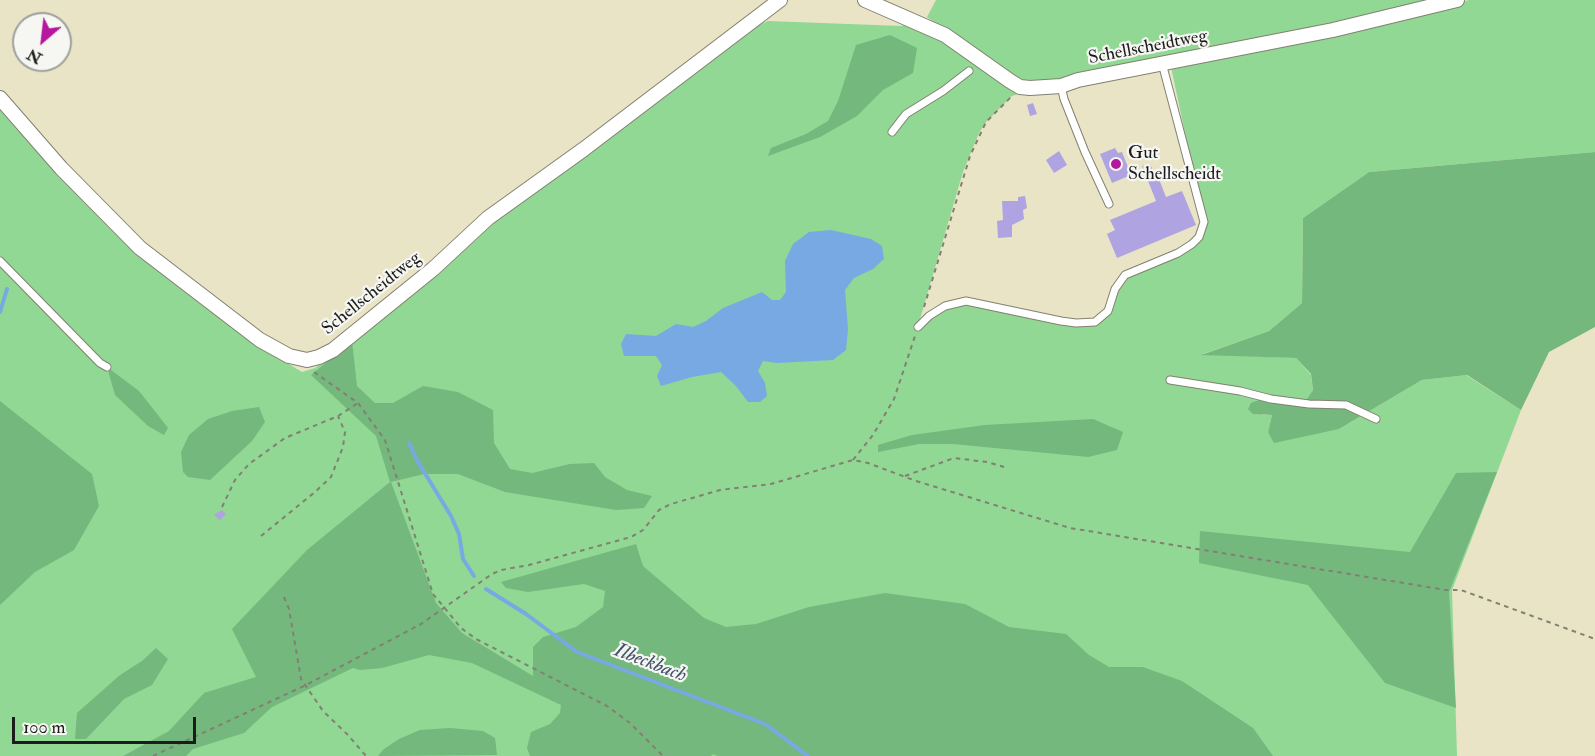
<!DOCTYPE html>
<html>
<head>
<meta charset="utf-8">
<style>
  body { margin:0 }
  #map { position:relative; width:1595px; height:756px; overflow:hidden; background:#e9e4c6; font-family:"IM FELL Double Pica",serif }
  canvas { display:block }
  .north { position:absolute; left:12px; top:12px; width:60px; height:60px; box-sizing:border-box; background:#f6f6f2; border:2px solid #9f9f9c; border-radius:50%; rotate:208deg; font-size:16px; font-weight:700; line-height:24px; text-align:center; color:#1c1c1c }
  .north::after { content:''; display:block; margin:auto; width:21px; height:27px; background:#b5179e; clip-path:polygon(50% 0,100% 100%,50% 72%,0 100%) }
  .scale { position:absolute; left:12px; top:717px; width:184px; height:27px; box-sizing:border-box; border:3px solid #1c1c1c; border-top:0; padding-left:8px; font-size:18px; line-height:21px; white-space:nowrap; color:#1c1c1c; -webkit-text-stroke:4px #f6f6f2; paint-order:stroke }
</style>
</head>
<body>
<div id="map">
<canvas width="1595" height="756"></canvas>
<div class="north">N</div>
<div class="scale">100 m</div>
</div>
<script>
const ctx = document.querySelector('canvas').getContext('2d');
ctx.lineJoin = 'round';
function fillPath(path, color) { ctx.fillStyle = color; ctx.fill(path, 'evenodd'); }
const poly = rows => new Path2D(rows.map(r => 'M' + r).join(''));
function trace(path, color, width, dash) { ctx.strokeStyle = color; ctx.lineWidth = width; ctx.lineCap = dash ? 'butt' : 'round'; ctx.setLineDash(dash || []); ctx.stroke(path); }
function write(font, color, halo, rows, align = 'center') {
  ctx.font = font + ' "IM FELL Double Pica",serif'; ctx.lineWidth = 4.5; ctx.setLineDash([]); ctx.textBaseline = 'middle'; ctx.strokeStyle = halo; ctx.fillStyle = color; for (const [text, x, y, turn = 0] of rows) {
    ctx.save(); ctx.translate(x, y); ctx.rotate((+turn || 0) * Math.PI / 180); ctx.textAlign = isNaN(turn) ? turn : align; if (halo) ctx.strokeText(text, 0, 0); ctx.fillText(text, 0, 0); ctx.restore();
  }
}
const green = poly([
  [936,0,1433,0,1399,10,1169,55,1059,82,1035,85,1004,71,927,17],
  [1469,0,1595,0,1595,152,1369,172,1303,218,1302,303,1269,331,1203,354,1296,358,1311,375,1313,390,1302,406,1288,405,1261,415,1272,415,1268,432,1339,429,1422,380,1466,375,1521,410,1452,590,1457,756,0,756,0,103,85,203,139,253,272,354,302,372,315,368,356,338,440,273,495,222,750,29,768,21,902,26,909,22,1025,92,1012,96,986,122,979,133,963,172,918,326,955,302,1076,323,1102,317,1125,275,1192,245,1204,222,1171,67,1367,26]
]);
const forest = poly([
  [890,35,917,48,913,73,883,90,857,116,820,137,768,156,771,148,806,134,828,121,838,101,856,45],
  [1595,152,1595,327,1549,352,1521,410,1467,375,1422,380,1339,429,1274,443,1268,432,1272,415,1253,414,1248,409,1251,403,1259,400,1302,406,1313,390,1311,374,1296,358,1201,355,1269,331,1302,303,1303,218,1369,172],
  [352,341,357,386,375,403,393,403,423,386,458,392,493,410,494,443,510,469,532,473,570,464,594,463,605,477,627,490,652,496,644,508,616,510,505,492,458,474,424,474,391,482,436,603,462,633,533,676,533,647,543,637,576,627,603,607,605,591,584,584,528,592,506,588,501,582,636,544,643,566,704,618,726,627,756,624,809,607,885,593,965,604,1009,627,1066,634,1089,655,1109,667,1143,667,1182,681,1253,728,1273,756,717,756,713,754,711,756,530,756,527,748,531,732,550,724,560,713,561,705,472,663,429,655,382,668,360,670,353,668,272,707,244,733,193,749,186,756,123,756,169,731,204,693,256,677,232,629,307,550,390,482,376,436,311,375],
  [107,367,139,391,154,410,168,428,164,435,148,426,115,395],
  [0,401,92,474,99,506,74,550,35,572,0,605],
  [259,407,265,422,252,441,210,480,188,477,183,472,181,452,189,435,208,419,232,411],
  [1093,419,1123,432,1117,450,1088,457,953,444,919,444,878,452,878,445,912,435,985,425],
  [1497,472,1449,592,1456,708,1385,683,1308,585,1199,563,1200,531,1410,552,1456,473],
  [156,648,168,659,152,685,124,699,86,739,75,739,77,713,120,675,142,661],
  [450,728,483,731,495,738,497,755,378,756,384,749,399,739,420,730]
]);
const water = poly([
  [831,230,871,239,882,246,884,259,873,269,854,278,845,290,848,329,846,350,833,360,777,363,763,361,758,371,765,383,767,396,760,402,748,402,736,386,721,372,692,377,661,386,657,376,662,365,656,356,624,356,621,344,626,334,656,336,676,324,693,327,706,321,723,308,762,292,772,300,780,300,786,292,785,261,793,244,809,232]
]);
const stream = poly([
  [0,312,7,289],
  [409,443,418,462,451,516,459,534,463,559,474,576],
  [486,589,526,614,577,652,765,724,808,756]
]);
const building = poly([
  [1033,103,1037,114,1030,116,1027,105],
  [1115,148,1118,153,1122,152,1131,175,1112,183,1100,154],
  [1059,151,1067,165,1054,173,1046,160],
  [1150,164,1155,175,1157,174,1166,197,1182,191,1196,225,1117,258,1107,234,1115,230,1110,220,1156,201,1142,166],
  [1025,196,1027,208,1023,210,1024,219,1012,225,1012,237,998,238,997,221,1003,220,1002,201,1018,201,1018,197],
  [222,510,226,514,220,520,214,515]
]);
const path = poly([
  [924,307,970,156,986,122,1011,97],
  [314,372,358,403,385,440,433,594,461,628,476,639,607,706,630,723,663,756],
  [853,460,873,435,894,399,915,336],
  [905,476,954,458,987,462,1004,467],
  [222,507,235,480,249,464,285,438,338,416,358,403],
  [261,536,315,492,331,477,343,447,345,432,338,416],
  [284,597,289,609,301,679,323,711,348,735,366,756],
  [153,756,304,686,421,624,492,574,501,570,529,565,631,537,643,530,659,510,671,504,720,490,771,484,853,460,868,463,916,481,1070,528,1446,590,1461,590,1595,639]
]);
const service = poly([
  [1061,86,1064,99,1085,152,1109,204],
  [892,132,906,114,943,91,969,71],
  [0,261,100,363,107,367],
  [918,327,929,316,945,306,966,301,1061,321,1076,323,1095,322,1108,311,1115,289,1125,275,1178,253,1192,244,1199,237,1204,222,1162,63],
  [1170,380,1240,391,1271,399,1309,404,1346,405,1376,419]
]);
const minor = poly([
  [865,0,945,35,1010,81,1020,87,1030,88,1061,86,1078,80,1333,30,1457,0],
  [0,98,61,168,140,248,260,340,289,356,307,360,319,357,333,350,433,269,488,218,584,149,780,0]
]);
const markers = [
  [1116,164,6,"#b5179e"]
];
const streetNames = [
  ["Schellscheidtweg",1148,48,-11],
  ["Schellscheidtweg",372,294,-39]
];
const poiNames = [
  ["Gut",1128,154],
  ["Schellscheidt",1128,175]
];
const waterNames = [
  ["Ilbeckbach",650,664,21]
];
fillPath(green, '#90d893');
fillPath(forest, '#74b87d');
fillPath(water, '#79a9e3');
trace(stream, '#79a9e3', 4);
fillPath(building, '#afa3e1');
trace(service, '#828071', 9);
trace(minor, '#828071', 16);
trace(path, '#828071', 2, [4.5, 4.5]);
trace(service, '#fff', 7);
trace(minor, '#fff', 14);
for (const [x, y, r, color] of markers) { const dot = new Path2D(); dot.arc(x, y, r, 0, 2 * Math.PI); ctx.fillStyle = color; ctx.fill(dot); trace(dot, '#f6f6f2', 2); }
write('18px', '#1c1c1c', '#f6f6f2', streetNames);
write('18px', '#1c1c1c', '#f6f6f2', poiNames, 'left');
write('italic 20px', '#41546c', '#f6f6f2', waterNames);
</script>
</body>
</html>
